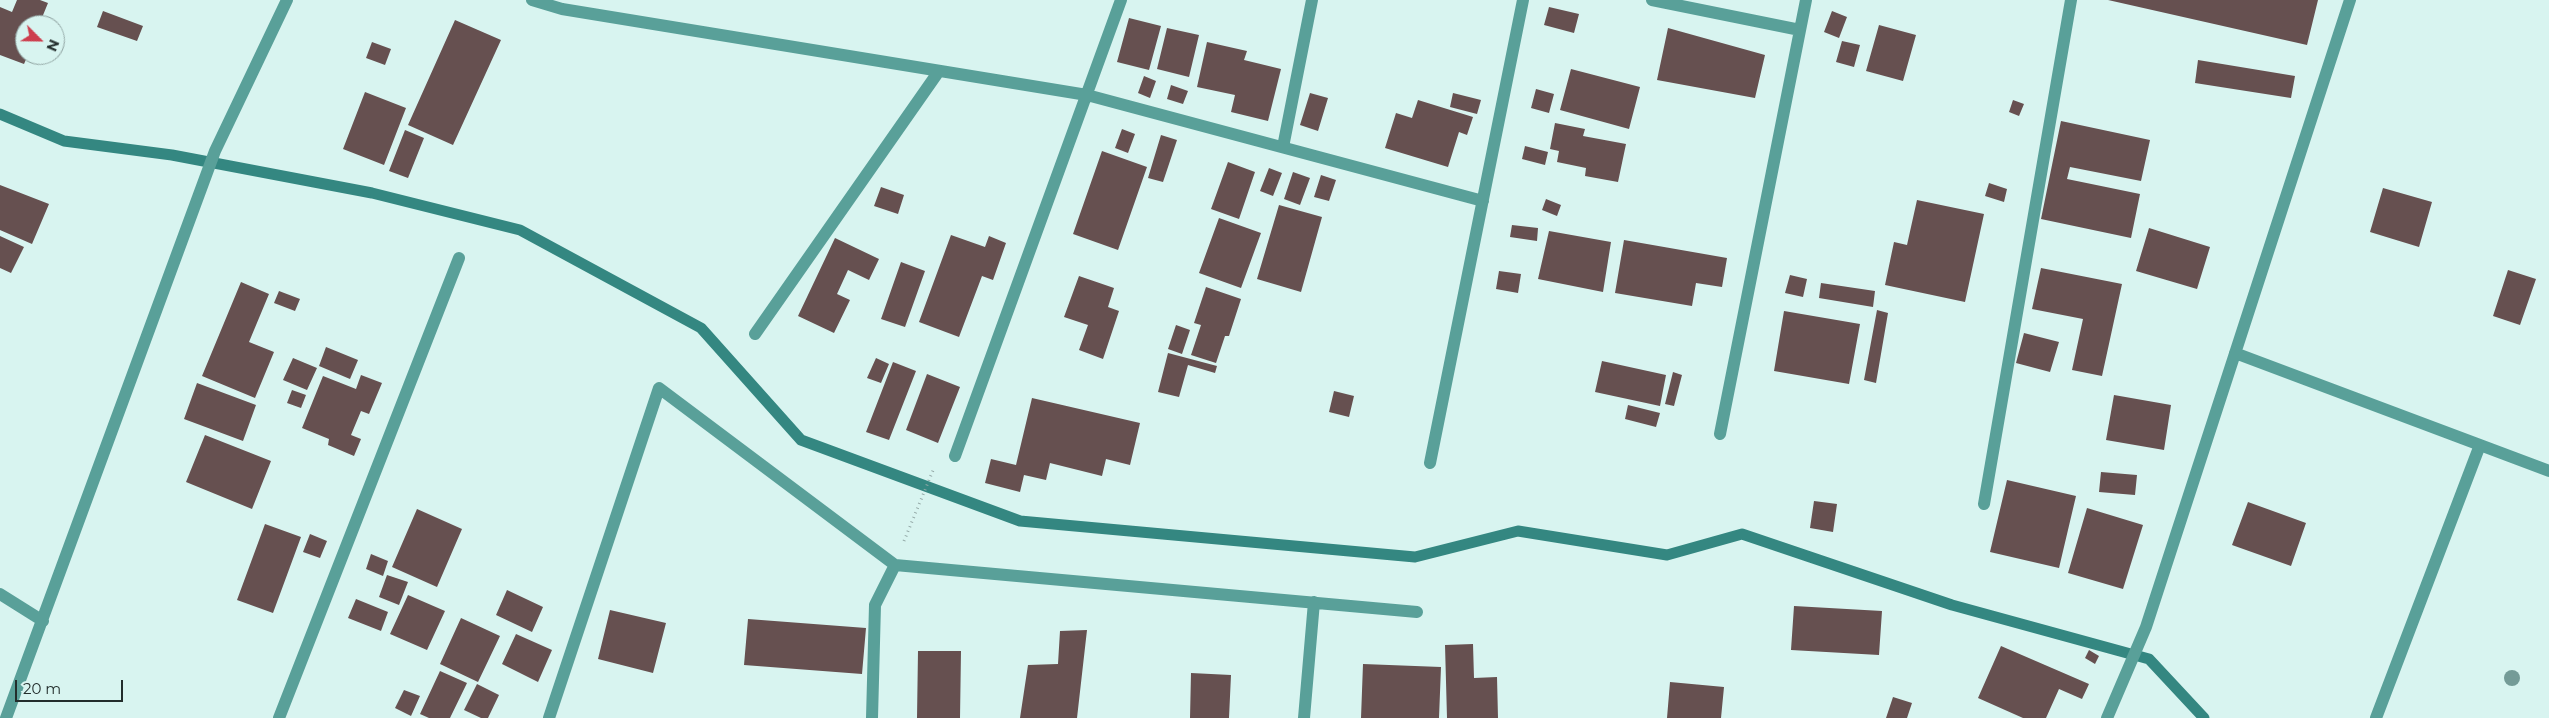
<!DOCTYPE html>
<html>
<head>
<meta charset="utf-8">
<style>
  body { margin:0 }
  #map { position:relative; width:2549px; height:718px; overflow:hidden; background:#d8f4f0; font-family:Montserrat,sans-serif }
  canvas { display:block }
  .north { position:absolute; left:15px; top:15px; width:50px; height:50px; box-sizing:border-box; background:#d8f4f0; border:1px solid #90a4a2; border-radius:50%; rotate:113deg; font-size:14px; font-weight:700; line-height:20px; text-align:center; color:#232d2c }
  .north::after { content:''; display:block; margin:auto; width:18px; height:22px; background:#cd3d4d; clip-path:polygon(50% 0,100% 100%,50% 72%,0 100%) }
  .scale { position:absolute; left:15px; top:680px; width:108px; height:22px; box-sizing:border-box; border:2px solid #232d2c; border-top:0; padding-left:6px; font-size:15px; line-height:18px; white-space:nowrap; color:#232d2c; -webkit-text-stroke:4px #d8f4f0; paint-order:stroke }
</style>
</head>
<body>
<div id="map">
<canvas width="2549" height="718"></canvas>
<div class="north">N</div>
<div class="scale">20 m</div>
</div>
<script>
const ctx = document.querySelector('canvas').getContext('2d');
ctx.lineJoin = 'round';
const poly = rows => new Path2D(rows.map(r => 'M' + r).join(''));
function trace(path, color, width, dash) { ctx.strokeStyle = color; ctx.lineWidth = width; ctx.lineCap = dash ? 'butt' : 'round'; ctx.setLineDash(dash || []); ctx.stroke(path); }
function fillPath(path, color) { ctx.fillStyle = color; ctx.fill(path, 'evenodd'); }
const stream = poly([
  [0,114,64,141,172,155,372,193,520,230,701,328,801,440,1020,521,1415,557,1518,531,1667,555,1742,534,1952,605,2149,659,2204,718]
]);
const building = poly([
  [17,0,40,0,48,3,39,25,25,25,25,55,28,55,24,64,0,55,0,7,12,12],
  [2108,0,2318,0,2307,45],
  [1549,7,1579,14,1574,33,1544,25],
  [103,11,143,26,137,41,97,27],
  [1832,11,1847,17,1839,38,1824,32],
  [1129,18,1161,26,1149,70,1117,62],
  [455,20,501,40,453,145,408,125],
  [1879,25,1916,35,1903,81,1866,71],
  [1167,28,1199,35,1189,77,1157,69],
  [1668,28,1765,55,1755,98,1657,80],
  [1842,41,1860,45,1854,67,1836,62],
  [372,42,391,49,385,65,366,58],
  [1207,42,1247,51,1244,60,1281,69,1268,121,1231,112,1235,95,1197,87],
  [2198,60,2295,76,2291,98,2195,83],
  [1571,69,1640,87,1629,129,1560,110],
  [1144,76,1156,81,1150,98,1138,93],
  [1171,85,1188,91,1183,104,1167,99],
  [1536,89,1554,94,1549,113,1531,108],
  [365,92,406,108,384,165,343,149],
  [1310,93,1328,98,1318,131,1300,125],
  [1453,93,1481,100,1477,114,1450,107],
  [1418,100,1473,117,1467,135,1459,132,1448,167,1385,148,1396,113,1412,118],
  [2013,100,2024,104,2019,116,2009,112],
  [2061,121,2150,140,2141,181,2070,167,2067,179,2140,194,2131,238,2041,219],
  [1555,123,1585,129,1583,136,1626,144,1618,182,1585,176,1586,168,1557,162,1559,151,1550,149],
  [1122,129,1135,134,1128,153,1115,148],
  [405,130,424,138,408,178,389,171],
  [1161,135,1177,140,1163,182,1148,178],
  [1525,146,1548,152,1545,165,1522,159],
  [1102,151,1147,167,1118,250,1073,234],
  [1228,162,1255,172,1239,219,1211,209],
  [1269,168,1282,173,1273,196,1260,191],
  [1293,172,1310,178,1300,205,1284,199],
  [1321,175,1336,180,1329,201,1314,197],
  [1989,183,2007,189,2004,202,1985,196],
  [0,185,49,204,32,244,0,230],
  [881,187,904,195,898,214,874,206],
  [2383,188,2432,202,2419,247,2370,232],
  [1546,199,1561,205,1557,216,1542,210],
  [1917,200,1984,214,1965,302,1885,285,1894,242,1907,245],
  [1279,205,1322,217,1301,292,1257,279],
  [1219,218,1261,233,1241,288,1199,273],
  [1512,225,1538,228,1537,241,1510,237],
  [2149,228,2210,247,2197,289,2136,271],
  [1549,231,1611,242,1603,292,1538,279],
  [951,235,985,247,989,236,1006,243,993,280,982,276,959,337,919,322],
  [0,236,24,247,11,273,0,268],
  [835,238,879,259,869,280,848,270,837,294,850,300,834,333,798,316],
  [1624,240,1727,258,1722,287,1696,283,1692,306,1615,293],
  [901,262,925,271,905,327,881,319],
  [2041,268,2122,284,2102,376,2072,370,2083,319,2032,309],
  [2508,270,2536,279,2520,325,2493,316],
  [1499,271,1521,274,1518,293,1496,289],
  [1790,275,1807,279,1803,297,1785,293],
  [1079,276,1114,288,1108,307,1119,311,1103,359,1079,350,1088,325,1064,317],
  [241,282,269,294,249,342,274,352,255,398,202,376],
  [1821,283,1875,291,1873,307,1819,298],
  [1206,287,1241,299,1229,336,1225,336,1216,363,1191,355,1201,325,1194,323],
  [279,291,300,299,295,311,274,303],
  [1877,310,1888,313,1876,383,1864,380],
  [1784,311,1860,324,1849,384,1774,371],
  [1176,325,1190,330,1182,354,1168,349],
  [2024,333,2059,342,2050,372,2016,363],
  [326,347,358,360,350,379,319,366],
  [1168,353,1217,366,1215,373,1188,365,1179,397,1158,392],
  [293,358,317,368,307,390,283,380],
  [876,358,889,364,881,383,867,378],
  [1602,361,1666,375,1660,406,1595,392],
  [893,362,916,371,889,440,866,432],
  [1673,372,1682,375,1674,406,1665,404],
  [927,374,960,387,938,443,906,430],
  [361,375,382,383,369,414,361,411,351,435,361,439,354,456,328,445,329,439,302,428,323,376,356,389],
  [197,383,256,405,243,441,184,419],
  [292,390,306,395,301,408,287,403],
  [1334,391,1354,396,1349,417,1329,412],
  [2114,395,2171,405,2164,450,2106,440],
  [1032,398,1140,423,1130,465,1106,459,1102,476,1050,463,1046,480,1024,475,1020,492,985,483,991,459,1016,465],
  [1628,405,1660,413,1656,427,1625,419],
  [205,435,271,461,252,509,186,482],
  [2101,472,2137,475,2135,495,2099,492],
  [2007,480,2076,496,2059,568,1990,552],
  [1814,501,1837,504,1833,532,1810,528],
  [2248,502,2306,523,2291,566,2232,545],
  [2087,508,2143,525,2123,589,2068,573],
  [417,509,462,529,437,587,392,567],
  [265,524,301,537,273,613,237,600],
  [310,534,327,541,320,558,303,552],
  [371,554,388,561,383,576,366,569],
  [387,575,408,582,399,605,379,597],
  [507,590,543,607,532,632,496,615],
  [408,595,445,611,427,650,390,634],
  [356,599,388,612,381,631,348,618],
  [1794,606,1882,611,1879,655,1791,650],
  [610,610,666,623,653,673,598,659],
  [461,618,500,636,478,682,440,664],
  [748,619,866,628,862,674,744,665],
  [1087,630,1077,718,1020,718,1028,665,1058,664,1060,631],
  [516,634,552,650,538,682,502,664],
  [1473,644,1474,678,1497,677,1498,718,1447,718,1445,645],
  [2001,646,2089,684,2082,699,2059,689,2046,718,2023,718,1978,698],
  [2089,650,2099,656,2095,664,2085,658],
  [918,651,961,651,960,718,917,718],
  [1363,664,1441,667,1439,718,1361,718],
  [440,671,467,683,450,718,429,718,420,714],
  [1191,673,1231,675,1229,718,1190,718],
  [1670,682,1724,687,1721,718,1667,718],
  [477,684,499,695,488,718,481,718,464,710],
  [404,690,420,696,411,716,395,708],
  [1893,697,1912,703,1907,718,1886,718]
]);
const path = poly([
  [904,541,934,468]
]);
const minor = poly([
  [532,0,562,9,1087,95,1483,201],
  [1652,0,1800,30],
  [1283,147,1312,0],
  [755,334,939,71],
  [2235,353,2549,471],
  [1720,434,1806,0],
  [955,456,1121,0],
  [1430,463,1523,0],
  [1984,504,2071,0],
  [0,594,43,621],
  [6,718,215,151,287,0],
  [279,718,459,258],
  [549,718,659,388,895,565,1417,612],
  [872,718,875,605,895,565],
  [1304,718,1314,602],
  [2107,718,2146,627,2350,0],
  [2376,718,2480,445]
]);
const trees = [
  [2512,678]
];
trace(stream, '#348781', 11);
fillPath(building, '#665050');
trace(path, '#93a8a6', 3, [1, 4]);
trace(minor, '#59a099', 12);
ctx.fillStyle = '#749b97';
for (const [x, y] of trees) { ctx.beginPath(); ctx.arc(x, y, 8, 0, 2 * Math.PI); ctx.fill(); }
</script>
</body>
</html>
